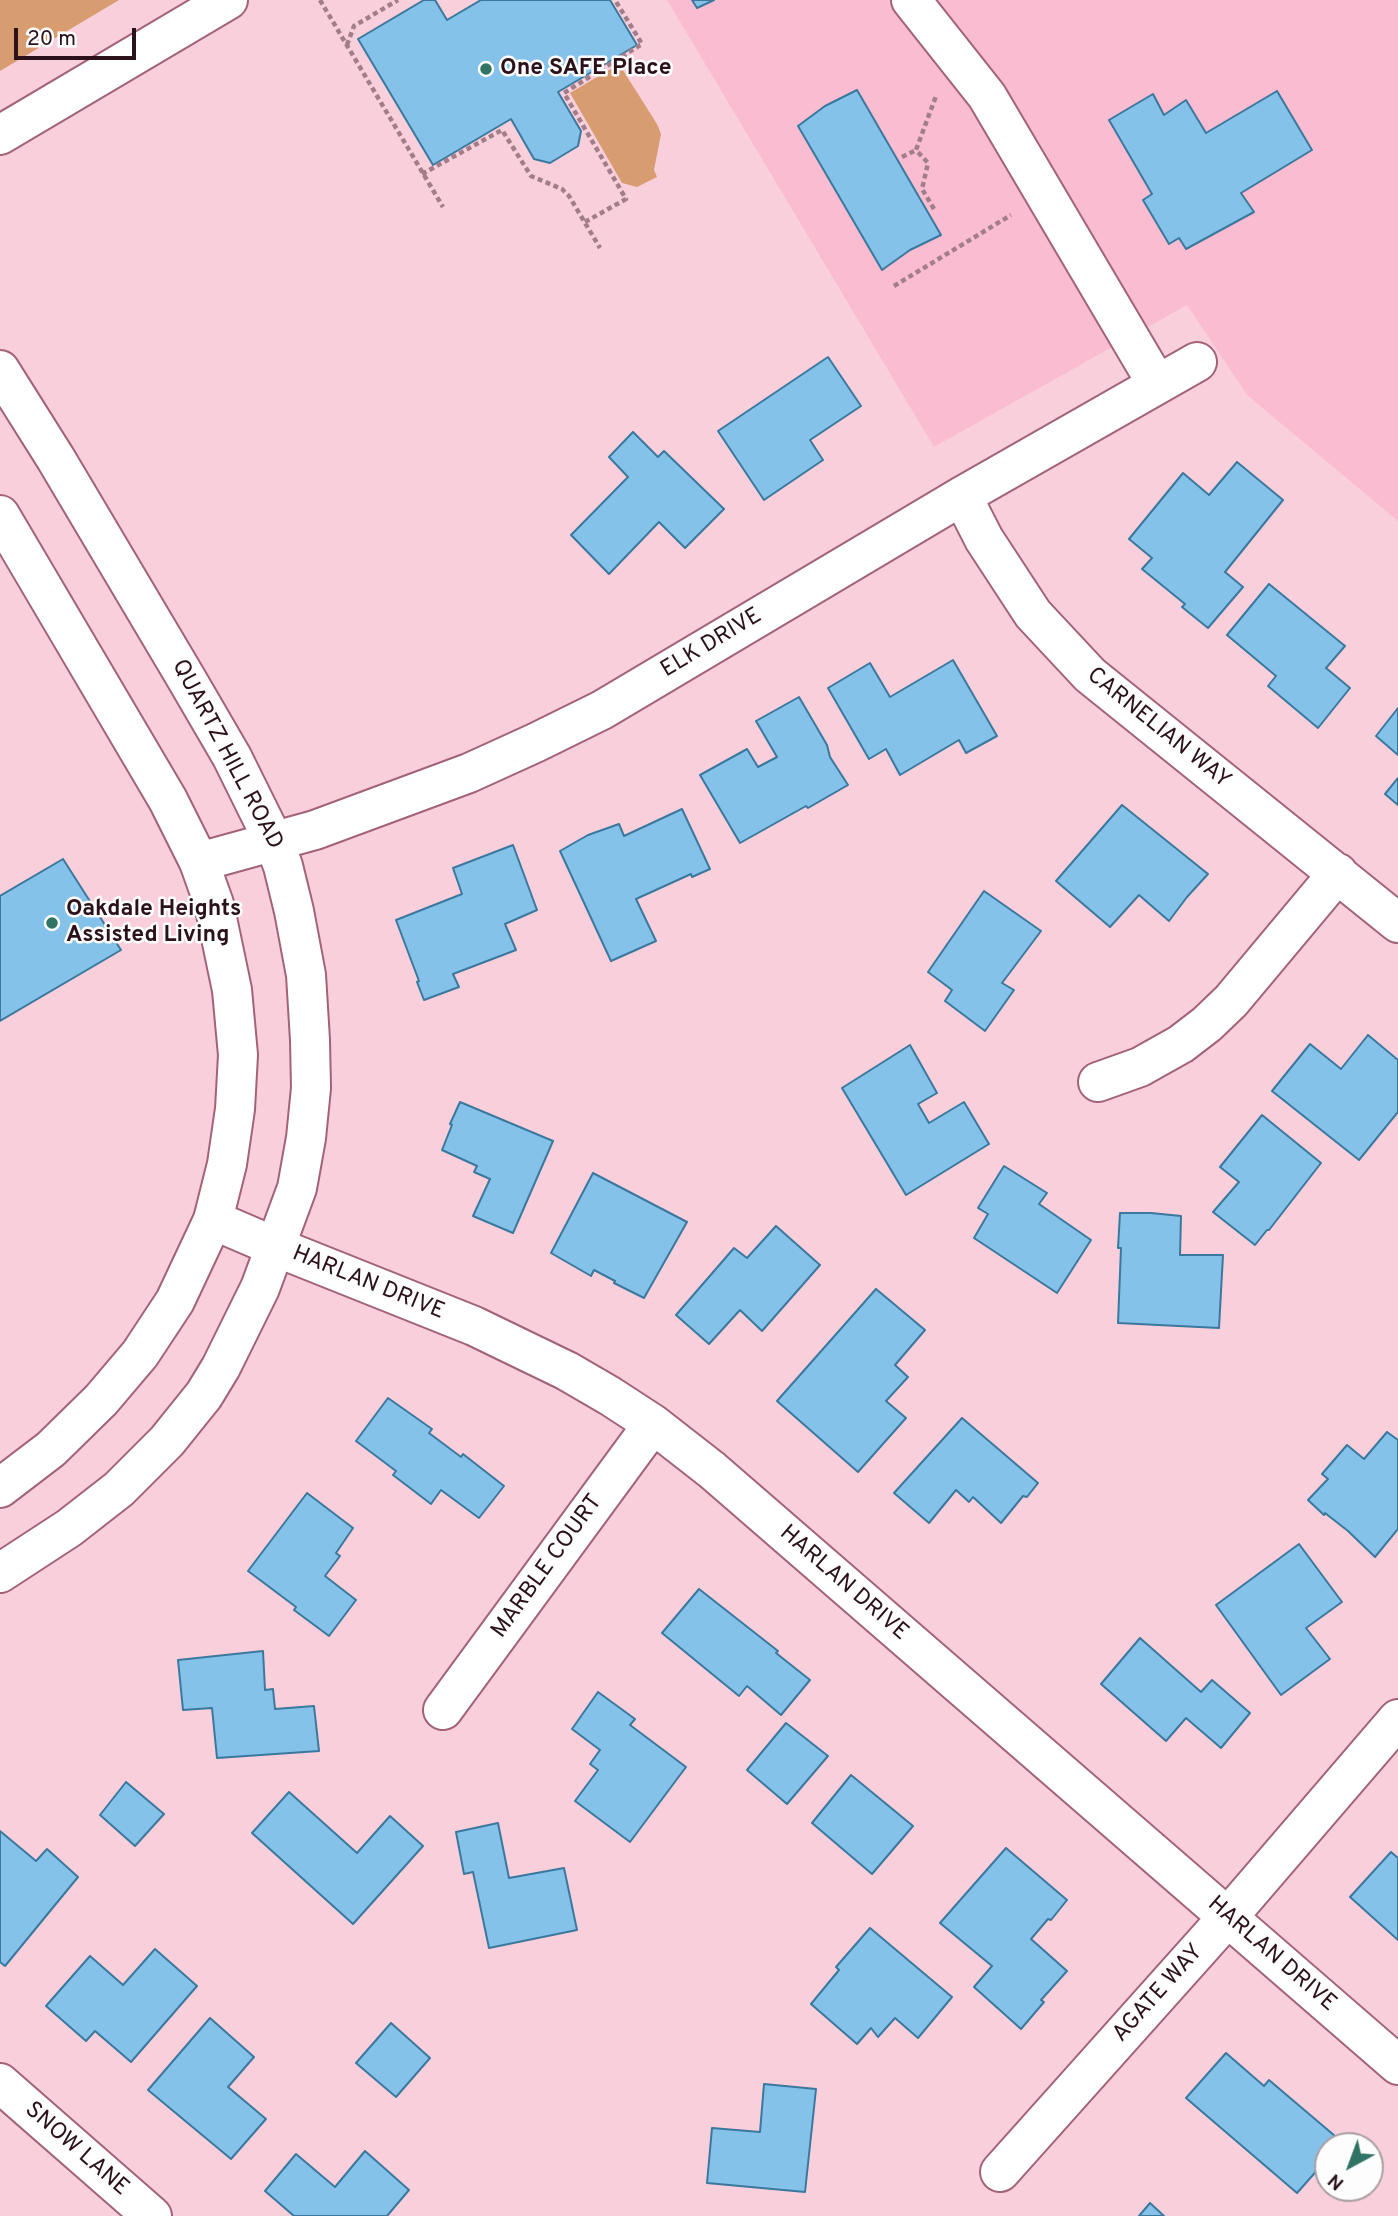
<!DOCTYPE html>
<html>
<head>
<meta charset="utf-8">
<style>
  body { margin:0 }
  #map { position:relative; width:1398px; height:2216px; overflow:hidden; background:#facfdc; font-family:Overpass,sans-serif }
  canvas { display:block }
  .north { position:absolute; left:1314px; top:2132px; width:70px; height:70px; box-sizing:border-box; background:#fdfdfd; border:2px solid #a99fa3; border-radius:50%; rotate:221deg; font-size:19px; font-weight:700; line-height:28px; text-align:center; color:#2a111b }
  .north::after { content:''; display:block; margin:auto; width:24px; height:32px; background:#317466; clip-path:polygon(50% 0,100% 100%,50% 72%,0 100%) }
  .scale { position:absolute; left:14px; top:28px; width:122px; height:32px; box-sizing:border-box; border:4px solid #2a111b; border-top:0; padding-left:9px; font-size:21px; line-height:24px; white-space:nowrap; color:#2a111b; -webkit-text-stroke:5px #fdfdfd; paint-order:stroke }
</style>
</head>
<body>
<div id="map">
<canvas width="1398" height="2216"></canvas>
<div class="north">N</div>
<div class="scale">20 m</div>
</div>
<script>
const ctx = document.querySelector('canvas').getContext('2d');
ctx.lineJoin = 'round';
function fillPath(path, color) { ctx.fillStyle = color; ctx.fill(path, 'evenodd'); }
const poly = rows => new Path2D(rows.map(r => 'M' + r).join(''));
function trace(path, color, width, dash) { ctx.strokeStyle = color; ctx.lineWidth = width; ctx.lineCap = dash ? 'butt' : 'round'; ctx.setLineDash(dash || []); ctx.stroke(path); }
function write(font, color, halo, rows, align = 'center') {
  ctx.font = font + ' Overpass,sans-serif'; ctx.lineWidth = 5; ctx.setLineDash([]); ctx.textBaseline = 'middle'; ctx.strokeStyle = halo; ctx.fillStyle = color; for (const [text, x, y, turn = 0] of rows) {
    ctx.save(); ctx.translate(x, y); ctx.rotate((+turn || 0) * Math.PI / 180); ctx.textAlign = isNaN(turn) ? turn : align; if (halo) ctx.strokeText(text, 0, 0); ctx.fillText(text, 0, 0); ctx.restore();
  }
}
const built = poly([
  [667,0,1398,0,1398,521,1247,395,1187,305,934,447]
]);
const green = poly([
  [0,0,119,0,0,71],
  [619,64,657,124,661,134,654,170,657,177,637,187,622,183,570,93]
]);
const building = poly([
  [424,0,435,0,447,20,481,0,610,0,637,45,558,92,581,131,578,146,550,163,534,159,511,119,433,165,358,39,424,0],
  [692,0,714,0,697,8,692,0],
  [857,90,941,235,910,250,882,270,798,126,825,106,857,90],
  [1277,91,1312,150,1241,193,1254,212,1186,249,1179,238,1169,244,1143,200,1152,194,1109,120,1153,94,1164,115,1186,100,1206,133,1277,91],
  [828,357,861,406,810,440,823,460,764,500,718,431,828,357],
  [633,432,658,457,664,451,724,509,685,548,659,522,609,574,571,535,628,477,609,457,633,432],
  [1237,462,1283,500,1225,572,1243,587,1208,628,1182,607,1185,604,1142,569,1152,558,1129,539,1183,473,1209,495,1237,462],
  [1269,584,1345,646,1326,668,1350,688,1318,728,1268,686,1276,676,1227,635,1269,584],
  [953,660,997,736,966,753,959,740,900,775,886,749,869,759,828,688,870,663,890,697,953,660],
  [799,697,827,745,830,757,848,785,808,808,806,806,740,843,700,775,747,749,758,767,777,757,756,721,799,697],
  [1398,708,1398,755,1376,736,1398,708],
  [1398,778,1398,805,1385,794,1398,778],
  [1122,805,1208,874,1187,897,1169,921,1139,895,1110,927,1056,881,1122,805],
  [682,809,710,869,692,877,691,874,636,899,656,941,611,961,560,851,588,835,619,824,624,836,682,809],
  [513,845,537,910,505,924,516,950,453,974,459,987,424,1000,417,982,419,981,396,920,462,894,453,868,513,845],
  [63,859,121,950,0,1021,0,896,63,859],
  [984,891,1041,931,1002,983,1014,990,985,1031,945,1001,952,990,928,972,984,891],
  [1368,1035,1398,1060,1398,1112,1359,1160,1272,1091,1310,1044,1341,1069,1368,1035],
  [910,1045,937,1093,918,1104,929,1123,964,1102,989,1144,906,1195,842,1088,910,1045],
  [460,1102,553,1141,513,1233,473,1216,490,1179,474,1172,477,1166,442,1150,452,1125,450,1124,460,1102],
  [1262,1115,1321,1163,1269,1230,1267,1230,1255,1245,1213,1212,1239,1182,1220,1167,1262,1115],
  [1004,1166,1047,1193,1039,1204,1091,1240,1057,1293,974,1238,988,1214,978,1208,1004,1166],
  [593,1173,687,1222,644,1298,614,1283,615,1281,594,1270,591,1276,551,1253,593,1173],
  [1120,1213,1151,1213,1181,1216,1180,1255,1223,1255,1219,1328,1118,1323,1121,1248,1118,1248,1120,1213],
  [776,1226,820,1265,762,1331,740,1310,709,1344,676,1315,734,1248,747,1258,776,1226],
  [876,1289,925,1330,895,1365,908,1377,886,1401,906,1418,858,1472,777,1401,876,1289],
  [388,1398,432,1429,429,1433,461,1457,463,1454,504,1486,479,1518,441,1490,431,1504,393,1475,396,1471,356,1441,388,1398],
  [962,1418,1038,1483,1027,1497,1023,1496,1001,1523,973,1497,969,1502,956,1490,929,1523,894,1493,962,1418],
  [1387,1432,1398,1440,1398,1529,1375,1557,1348,1531,1325,1513,1324,1515,1308,1500,1328,1479,1322,1474,1347,1445,1364,1459,1387,1432],
  [307,1493,353,1528,336,1553,340,1556,325,1576,356,1600,329,1636,294,1610,296,1607,248,1571,307,1493],
  [1299,1544,1342,1602,1306,1628,1330,1659,1281,1695,1216,1605,1299,1544],
  [699,1589,778,1651,776,1653,810,1680,781,1715,747,1686,739,1696,662,1633,699,1589],
  [1140,1638,1201,1692,1212,1680,1250,1713,1221,1748,1186,1718,1166,1741,1101,1684,1140,1638],
  [263,1651,265,1690,273,1689,275,1709,314,1706,319,1751,217,1758,212,1708,183,1710,178,1660,263,1651],
  [598,1692,635,1719,630,1725,686,1767,630,1842,575,1801,598,1770,590,1764,600,1750,572,1729,598,1692],
  [786,1723,828,1756,787,1804,747,1770,786,1723],
  [851,1775,913,1826,872,1874,812,1823,851,1775],
  [126,1782,164,1814,135,1846,100,1815,126,1782],
  [289,1792,357,1853,390,1816,423,1846,353,1924,252,1833,289,1792],
  [498,1823,509,1878,564,1868,577,1930,489,1948,473,1872,464,1874,456,1832,498,1823],
  [0,1831,36,1861,47,1849,78,1877,5,1966,0,1962,0,1831],
  [1006,1848,1067,1900,1051,1920,1048,1919,1031,1939,1067,1971,1041,2000,1044,2002,1021,2029,974,1987,992,1966,940,1923,1006,1848],
  [1391,1852,1398,1858,1398,1940,1350,1897,1391,1852],
  [870,1928,952,1997,918,2038,895,2018,878,2037,871,2028,857,2044,811,2004,839,1970,836,1967,870,1928],
  [155,1949,197,1986,131,2062,95,2031,86,2041,46,2006,90,1956,123,1985,155,1949],
  [210,2018,254,2057,228,2087,266,2119,231,2159,148,2090,210,2018],
  [391,2023,430,2058,396,2097,356,2063,391,2023],
  [1226,2053,1264,2086,1269,2080,1342,2142,1338,2146,1328,2146,1328,2158,1297,2193,1186,2098,1226,2053],
  [764,2084,816,2089,805,2192,707,2183,712,2128,760,2132,764,2084],
  [365,2151,409,2190,387,2216,294,2216,265,2191,296,2154,335,2187,365,2151],
  [1150,2203,1164,2216,1139,2216,1150,2203]
]);
const path = poly([
  [320,0,443,207],
  [347,45,354,26,398,0],
  [902,157,916,150],
  [422,174,502,130,531,176,562,189,569,196,600,248],
  [934,209,922,189,928,163,916,150,936,96],
  [585,222,626,199,564,93,642,44,615,0],
  [894,286,1011,215]
]);
const minor = poly([
  [911,0,987,96,1157,384],
  [0,135,228,0],
  [962,496,984,539,1033,614,1090,675,1398,923],
  [199,862,315,830,469,773,535,743,602,710,962,496,1197,362],
  [1098,1082,1140,1067,1181,1044,1207,1024,1231,1001,1338,873],
  [213,1220,276,1247,474,1326,567,1371,610,1396,653,1424,712,1470,1398,2065],
  [443,1710,653,1424],
  [0,2083,152,2216],
  [1000,2172,1227,1918,1398,1719]
]);
const major = poly([
  [0,370,56,459,186,678,232,757,274,842,283,866,294,911,306,975,310,1040,311,1088,306,1138,297,1188,260,1288,221,1367,204,1395,167,1441,119,1489,69,1528,0,1573],
  [0,515,168,800,199,862,214,904,232,990,238,1055,235,1109,227,1164,213,1220,175,1301,140,1354,101,1400,51,1449,0,1488]
]);
const markers = [
  [486,69,7,"#317466"],
  [52,923,7,"#317466"]
];
const poiNames = [
  ["One SAFE Place",500,69],
  ["Oakdale Heights",66,910],
  ["Assisted Living",66,936]
];
const streetNames = [
  ["ELK DRIVE",712,644,-31],
  ["CARNELIAN WAY",1158,729,39],
  ["QUARTZ HILL ROAD",226,755,62],
  ["HARLAN DRIVE",368,1284,22],
  ["MARBLE COURT",548,1567,-54],
  ["HARLAN DRIVE",843,1584,41],
  ["HARLAN DRIVE",1271,1955,41],
  ["AGATE WAY",1159,1994,-48],
  ["SNOW LANE",76,2150,41]
];
fillPath(built, '#fabcd0');
fillPath(green, '#d79c70');
fillPath(building, '#84c2ea');
trace(building, '#3b789d', 2);
trace(minor, '#a26379', 42);
trace(major, '#a26379', 42);
trace(path, '#a27e8a', 4.5, [5, 3.5]);
trace(minor, '#fff', 38);
trace(major, '#fff', 38);
for (const [x, y, r, color] of markers) { const dot = new Path2D(); dot.arc(x, y, r, 0, 2 * Math.PI); ctx.fillStyle = color; ctx.fill(dot); trace(dot, '#fdfdfd', 2.5); }
write('bold 23px', '#2a111b', '#fdfdfd', poiNames, 'left');
write('23px', '#2a111b', '#fdfdfd', streetNames);
</script>
</body>
</html>
